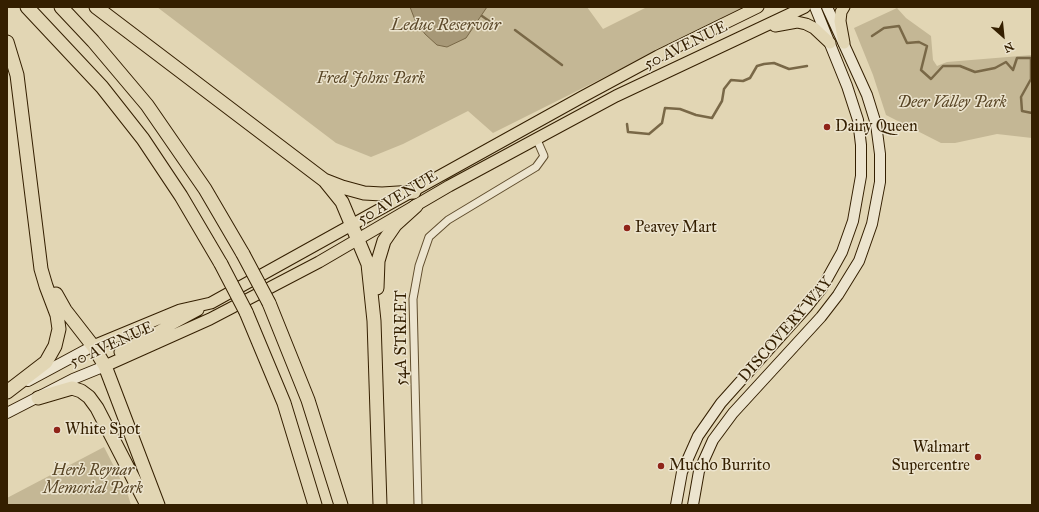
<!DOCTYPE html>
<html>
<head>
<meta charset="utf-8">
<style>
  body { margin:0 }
  #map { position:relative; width:1039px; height:512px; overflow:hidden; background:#e2d6b4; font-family:"IM FELL Great Primer",serif }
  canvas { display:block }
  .frame { position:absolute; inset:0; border:8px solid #341f00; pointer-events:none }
  .north { position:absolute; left:983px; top:16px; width:40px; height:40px; -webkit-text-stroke:3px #ece4ce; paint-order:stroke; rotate:153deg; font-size:11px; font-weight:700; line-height:16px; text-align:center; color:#341f00 }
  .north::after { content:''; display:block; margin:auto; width:14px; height:18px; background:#341f00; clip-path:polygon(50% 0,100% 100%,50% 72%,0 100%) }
</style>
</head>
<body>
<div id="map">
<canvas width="1039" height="512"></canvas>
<div class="frame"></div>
<div class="north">N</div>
</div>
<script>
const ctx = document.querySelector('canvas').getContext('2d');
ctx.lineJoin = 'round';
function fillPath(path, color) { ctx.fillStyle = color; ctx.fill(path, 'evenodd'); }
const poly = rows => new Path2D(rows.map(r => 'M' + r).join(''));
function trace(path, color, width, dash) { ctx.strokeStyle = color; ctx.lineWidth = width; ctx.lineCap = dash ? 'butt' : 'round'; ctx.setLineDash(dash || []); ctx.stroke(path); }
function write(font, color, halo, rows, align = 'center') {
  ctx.font = font + ' "IM FELL Great Primer",serif'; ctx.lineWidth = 3; ctx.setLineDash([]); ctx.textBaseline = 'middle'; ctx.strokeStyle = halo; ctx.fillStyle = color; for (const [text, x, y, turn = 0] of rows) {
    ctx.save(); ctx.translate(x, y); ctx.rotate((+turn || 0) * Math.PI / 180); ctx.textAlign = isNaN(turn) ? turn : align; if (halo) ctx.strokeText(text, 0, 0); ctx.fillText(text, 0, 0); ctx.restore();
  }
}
const green = poly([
  [157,7,587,7,603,29,647,7,745,7,493,133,468,111,403,144,371,157,336,143],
  [897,8,906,18,931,36,933,60,937,66,947,62,1032,55,1032,138,997,134,955,143,941,143,886,115,873,75,854,28],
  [104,447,127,492,131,505,7,505,7,498]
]);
const water = poly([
  [410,7,487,7,466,38,447,47,437,45,425,34,415,20,410,7]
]);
const stream = poly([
  [482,16,492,23],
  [515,30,562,65],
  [872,36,884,28,899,26,907,43,919,42,927,46,921,70,931,79,943,66,960,66,975,72,995,68,1006,62,1013,70,1017,58,1031,58,1031,79,1021,97,1022,111,1032,113],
  [627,124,628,132,649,134,662,123,665,108,680,109,696,115,712,118,722,101,724,89,731,80,743,81,750,78,757,66,764,64,774,63,789,69,807,66]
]);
const street = poly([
  [418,505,413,299,419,266,429,237,448,220,536,167,544,156,537,140]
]);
const secondary = poly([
  [28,381,93,346],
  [7,413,73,379,105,366],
  [676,505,682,472,698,436,721,403,807,307,822,288,842,252,853,221,861,176,861,145,858,120,847,86,815,7],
  [693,505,699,471,713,440,733,413,821,317,838,295,859,261,872,224,880,182,880,154,876,124,867,95,827,7]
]);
const primary = poly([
  [775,26,797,22,806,24,814,28,830,43],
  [844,43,840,21,841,12,844,7],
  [93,346,180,310,211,303,582,97,658,56,758,7],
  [120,352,198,310],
  [105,366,210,319,319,262,449,186,616,96,805,7]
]);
const highway = poly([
  [27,7,102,87,143,139,181,196,221,264],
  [61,7,93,41,147,105,205,189,243,254],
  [96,7,324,180,342,187,364,193,382,194,414,192],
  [7,42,17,75,41,269,46,286,57,315,59,329,55,346,46,362,7,392],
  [325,181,342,202,368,264,374,321,380,505],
  [377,288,378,261,384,241,395,225,416,206],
  [56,294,65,310,93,346,105,366,158,505],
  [269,303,308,400,341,505],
  [246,312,284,403,315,505],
  [38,398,72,388,81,391,89,397,97,408,147,505]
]);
const highwayBridge = poly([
  [243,254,269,303],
  [221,264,246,312]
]);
const markers = [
  [827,127,4,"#8f2418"],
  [627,228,4,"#8f2418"],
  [57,430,4,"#8f2418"],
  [978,457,4,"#8f2418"],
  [661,466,4,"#8f2418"]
];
const streetNames = [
  ["50 AVENUE",686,46,-26],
  ["50 AVENUE",398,198,-31],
  ["DISCOVERY WAY",786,330,-49],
  ["54A STREET",402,338,-90],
  ["50 AVENUE",112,345,-24]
];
const parkNames = [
  ["Fred Johns Park",371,79],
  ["Deer Valley Park",952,103],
  ["Herb Reynar",93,471],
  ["Memorial Park",93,489]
];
const poiNames = [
  ["Dairy Queen",835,127],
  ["Peavey Mart",635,228],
  ["White Spot",65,430],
  ["Walmart",970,448,"right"],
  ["Supercentre",970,466,"right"],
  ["Mucho Burrito",669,466]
];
const waterNames = [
  ["Leduc Reservoir",446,26]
];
fillPath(green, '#c4b795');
fillPath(water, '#a79877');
trace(water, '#796847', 1);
trace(stream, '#796847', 2.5);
trace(street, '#604d2d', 9);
trace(secondary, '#341f00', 12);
trace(primary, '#341f00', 13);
trace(highway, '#341f00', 15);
trace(street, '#ece4ce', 7);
trace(secondary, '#ece4ce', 10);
trace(primary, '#e2d6b4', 11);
trace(highway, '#e2d6b4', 13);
trace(highwayBridge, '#341f00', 15, []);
trace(highwayBridge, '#e2d6b4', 13);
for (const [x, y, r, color] of markers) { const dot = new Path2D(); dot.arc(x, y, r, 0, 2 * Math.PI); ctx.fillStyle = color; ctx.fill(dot); trace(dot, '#ece4ce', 1.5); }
write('16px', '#341f00', '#ece4ce', streetNames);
write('italic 16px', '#584525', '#ece4ce', parkNames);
write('16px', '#341f00', '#ece4ce', poiNames, 'left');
write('italic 17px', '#5c492a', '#ece4ce', waterNames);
</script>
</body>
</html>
